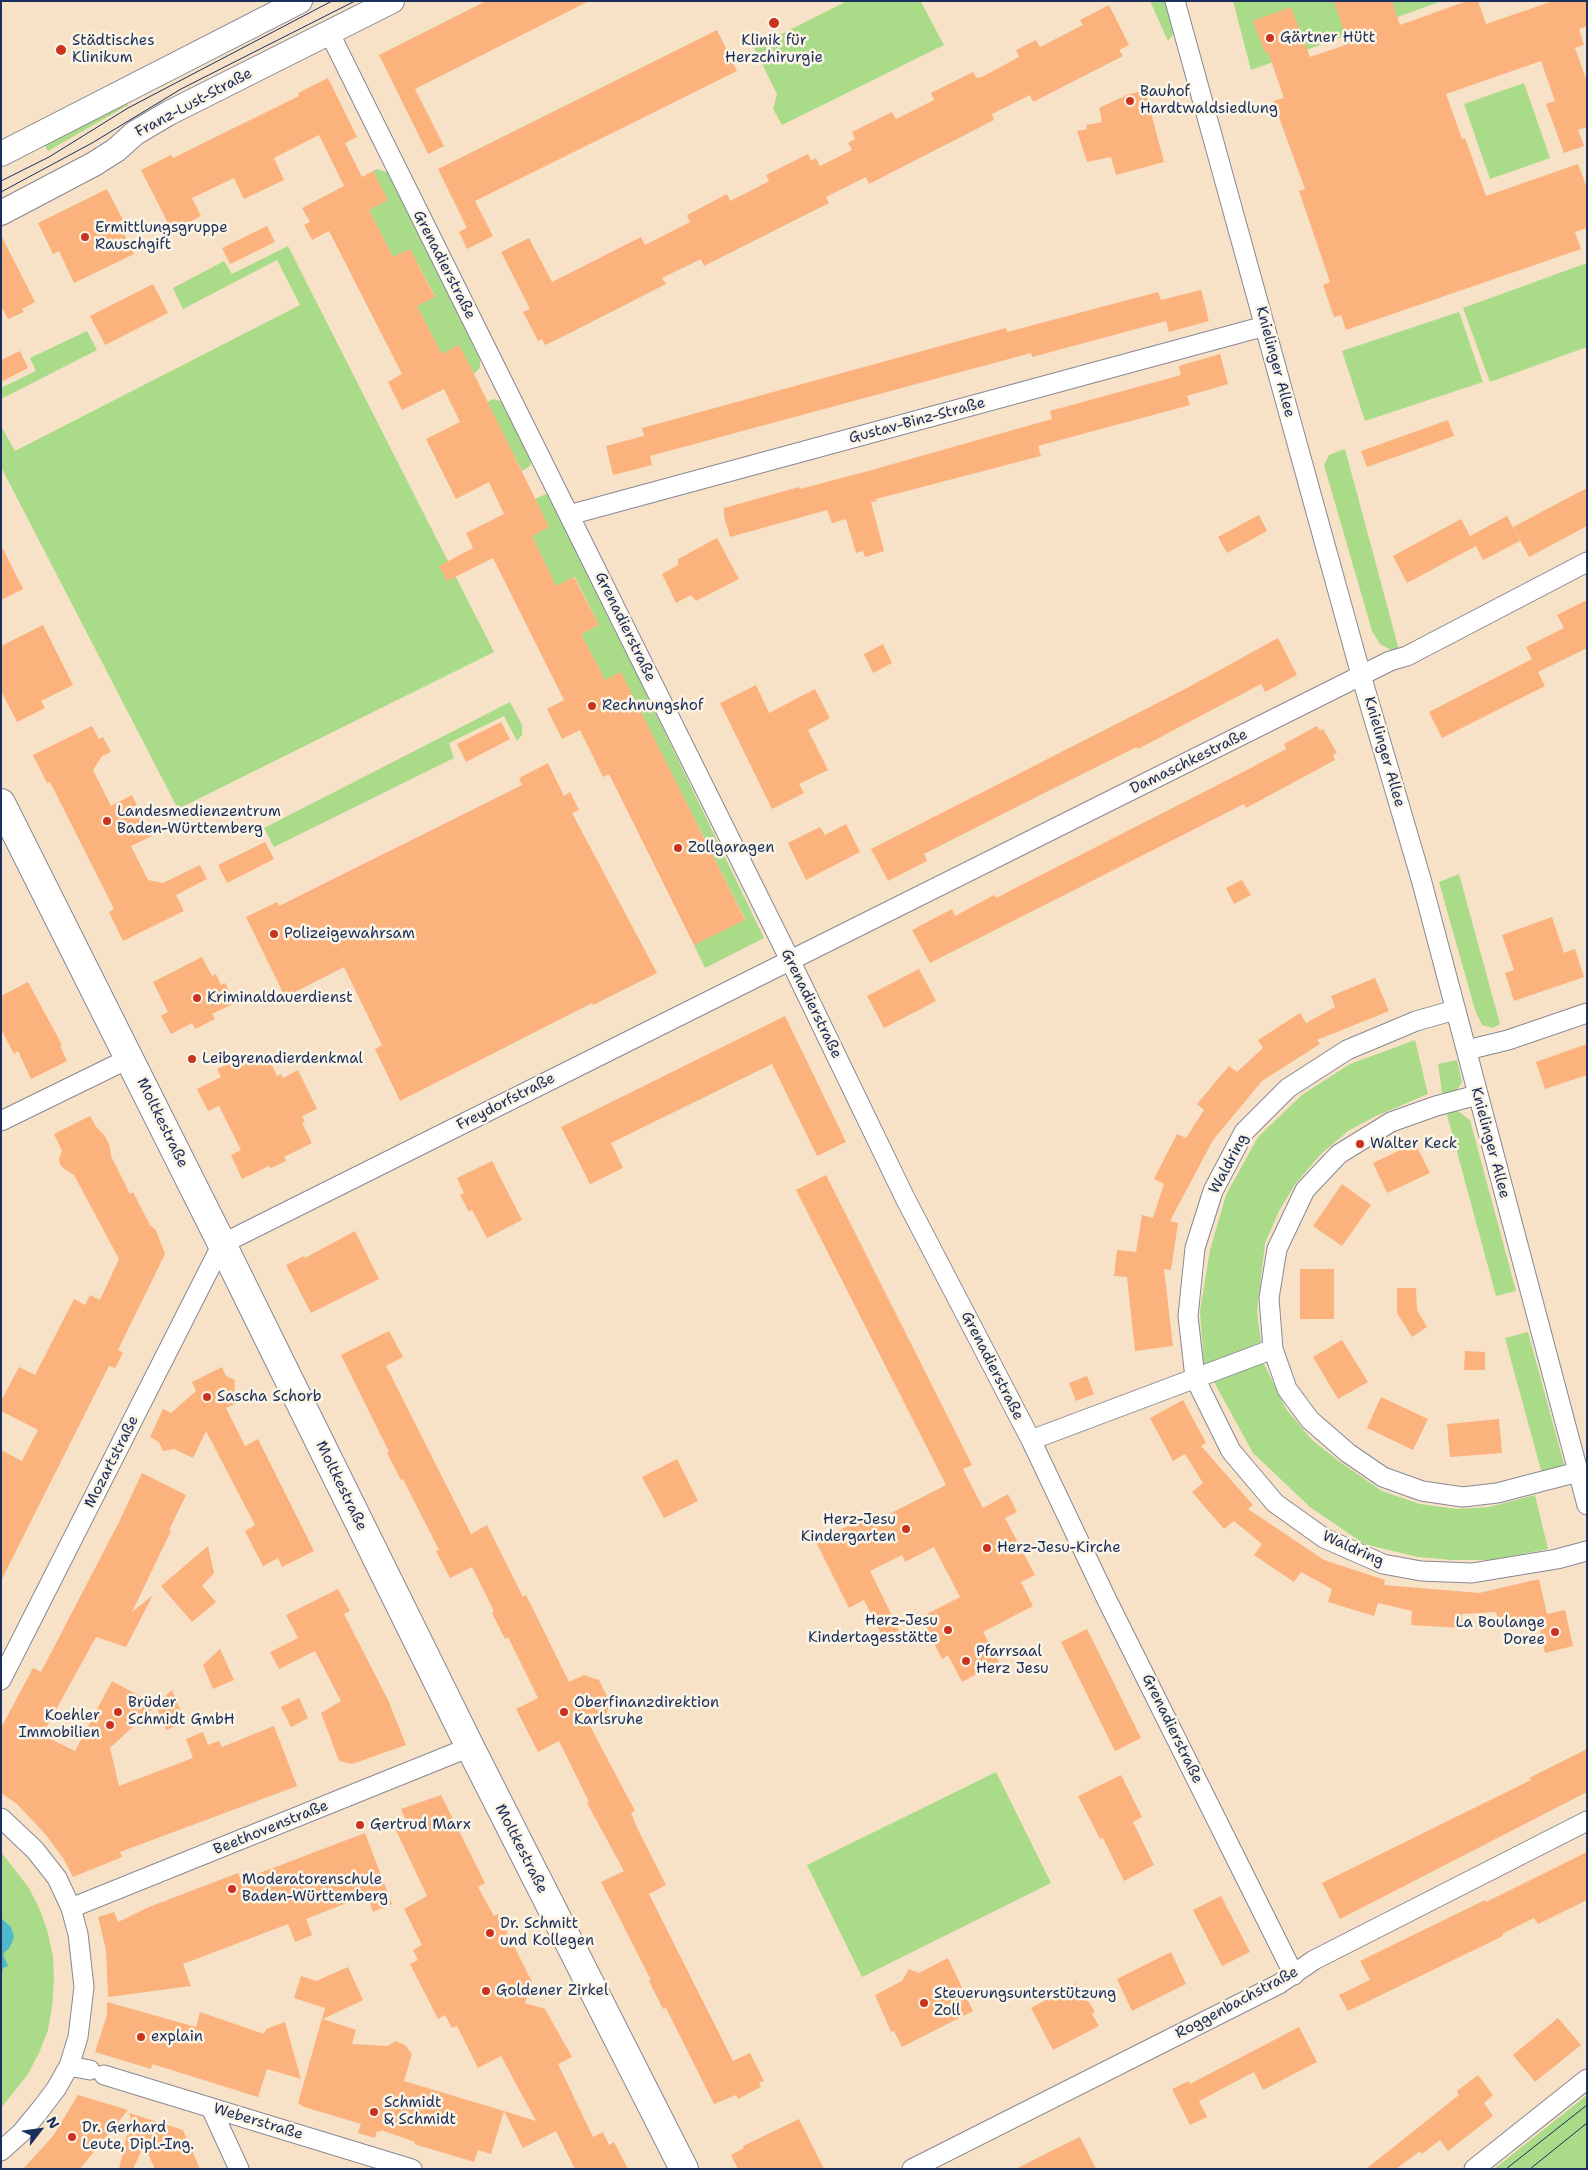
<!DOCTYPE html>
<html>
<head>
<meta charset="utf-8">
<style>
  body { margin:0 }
  #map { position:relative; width:1588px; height:2170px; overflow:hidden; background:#f7e2c8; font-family:"Shantell Sans",sans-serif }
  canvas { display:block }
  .frame { position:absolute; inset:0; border:2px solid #1b2f5e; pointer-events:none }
  .north { position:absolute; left:15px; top:2105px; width:50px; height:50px; -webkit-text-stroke:4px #fcf5e5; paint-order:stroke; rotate:60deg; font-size:14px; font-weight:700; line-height:20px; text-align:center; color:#1b2f5e }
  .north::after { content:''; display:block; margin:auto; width:18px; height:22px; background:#1b2f5e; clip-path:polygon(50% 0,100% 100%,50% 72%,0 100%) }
</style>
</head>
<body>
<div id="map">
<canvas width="1588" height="2170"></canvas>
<div class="frame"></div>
<div class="north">N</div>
</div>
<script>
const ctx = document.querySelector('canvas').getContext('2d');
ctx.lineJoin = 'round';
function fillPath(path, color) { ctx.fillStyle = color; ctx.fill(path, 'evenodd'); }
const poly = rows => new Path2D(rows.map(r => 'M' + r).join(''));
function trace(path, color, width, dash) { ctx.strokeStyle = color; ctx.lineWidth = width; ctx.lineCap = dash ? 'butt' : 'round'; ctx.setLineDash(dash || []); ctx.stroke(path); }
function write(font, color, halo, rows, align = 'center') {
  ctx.font = font + ' "Shantell Sans",sans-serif'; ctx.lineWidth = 5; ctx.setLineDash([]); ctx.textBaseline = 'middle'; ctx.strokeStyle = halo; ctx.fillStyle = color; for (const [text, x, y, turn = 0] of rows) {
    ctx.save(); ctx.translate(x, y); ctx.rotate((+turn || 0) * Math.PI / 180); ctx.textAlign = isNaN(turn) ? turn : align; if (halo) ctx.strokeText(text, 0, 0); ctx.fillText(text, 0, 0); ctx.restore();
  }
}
const green = poly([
  [847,1,921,2,944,45,782,125,773,109,777,94,754,48],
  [1150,1,1166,1,1175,32,1168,41],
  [1233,1,1442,1,1251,70],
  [1524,83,1550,158,1490,179,1464,104],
  [126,101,128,105,48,151,44,144],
  [377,169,387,172,393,179,458,312,480,360,480,368,474,374,459,345,442,354,417,306,435,296,410,249,393,257,369,210,387,200,373,171],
  [288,246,494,652,178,809,1,467,1,426,15,451,300,305,277,260,183,309,173,288,224,261,232,274],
  [1587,263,1587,347,1490,382,1463,308],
  [1459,312,1483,382,1365,421,1342,351],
  [87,331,97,350,1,399,1,388,36,371,30,358],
  [493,399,503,402,531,461,530,466,522,471,487,402],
  [1345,449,1399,650,1395,652,1380,644,1372,631,1324,465,1329,455],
  [546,494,551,496,764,938,705,968,694,945,745,919,621,673,605,680,581,634,599,625,575,577,556,586,532,536,549,527,535,499],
  [510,702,522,725,522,735,517,741,504,716,449,743,454,758,274,847,264,828],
  [1459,874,1500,1024,1493,1028,1482,1025,1475,1010,1439,882],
  [1415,1040,1428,1094,1376,1116,1348,1131,1321,1154,1296,1183,1279,1211,1265,1243,1257,1312,1261,1342,1204,1366,1200,1311,1210,1250,1226,1195,1258,1137,1302,1095,1350,1064],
  [1457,1060,1462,1082,1455,1094,1443,1100,1438,1064],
  [1455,1109,1470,1120,1516,1291,1496,1296,1446,1111],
  [1528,1332,1565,1468,1542,1474,1505,1338],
  [1261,1358,1286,1409,1312,1440,1340,1462,1382,1491,1420,1504,1457,1509,1489,1507,1535,1495,1548,1549,1491,1560,1452,1560,1418,1557,1364,1544,1310,1507,1253,1453,1214,1382],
  [996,1772,1051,1883,862,1977,807,1865],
  [1,1852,29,1888,40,1910,48,1933,53,1957,54,1982,52,2006,48,2030,39,2053,28,2074,1,2108],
  [1587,2095,1587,2169,1494,2169]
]);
const water = poly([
  [1,1918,11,1927,14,1937,10,1947,3,1954,8,1966,3,1968,1,1979]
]);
const building = poly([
  [486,1,589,1,415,89,444,146,428,154,379,55],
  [1334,1,1392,1,1400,25,1467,1,1478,1,1486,24,1553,1,1587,1,1587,26,1579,29,1584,45,1575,48,1587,81,1587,127,1578,130,1584,146,1564,153,1546,104,1555,101,1541,61,1446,94,1462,139,1465,138,1486,196,1578,164,1587,188,1587,228,1575,232,1581,249,1346,330,1341,315,1334,317,1323,285,1330,282,1299,191,1305,189,1273,101,1284,98,1268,52,1265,53,1253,21,1291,7,1310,57,1348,44],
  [1109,5,1129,45,1119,50,1123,56,1033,102,1030,95,992,114,994,120,869,184,866,177,826,197,829,203,704,266,701,259,662,278,666,284,564,336,545,345,542,339,538,341,523,312,530,309,501,252,529,238,552,282,641,237,645,245,690,222,687,215,727,194,730,201,748,192,769,181,766,175,808,154,811,161,816,158,820,166,852,150,848,143,855,139,852,132,892,112,896,119,934,100,931,93,973,72,977,78,982,77,1019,57,1016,50,1036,40,1040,47,1083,25,1080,20],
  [717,30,737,71,475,201,493,236,467,249,459,232,467,228,438,169],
  [328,78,357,137,345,143,362,177,373,171,388,200,369,210,393,257,410,249,435,297,417,306,442,354,459,345,474,374,549,527,532,536,556,586,574,577,599,625,581,634,605,680,621,672,745,920,694,945,609,774,603,777,580,730,562,739,547,709,564,700,493,558,447,581,439,566,473,548,466,533,504,514,489,482,456,499,426,439,460,422,444,389,402,410,388,382,402,374,329,231,312,240,304,225,310,222,302,208,344,186,319,135,274,158,284,180,244,199,234,178,192,198,201,216,172,231,141,170,171,155,173,158,299,96,298,93],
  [1145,90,1164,162,1116,175,1111,157,1087,162,1077,131,1087,129,1086,125,1102,122,1099,108,1127,95],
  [107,189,123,220,118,222,134,254,74,283,59,251,53,254,38,223],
  [267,226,275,242,230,264,222,248],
  [1,235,35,302,22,309,24,312,8,319,1,306],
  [153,284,168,313,105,345,90,316],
  [1201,290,1209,321,1169,332,1166,321,1032,357,1031,353,650,456,652,465,613,475,606,446,644,436,642,428,1006,328,1007,332,1158,292,1161,300],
  [20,351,28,368,1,382,1,360],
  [1220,354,1228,384,1187,396,1190,405,1038,446,1041,456,876,499,877,501,871,502,884,551,865,557,863,551,856,553,846,519,832,523,827,510,730,537,724,516,724,508,799,487,800,489,868,471,1052,419,1050,411,1181,375,1179,366],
  [1448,420,1454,436,1367,467,1361,451],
  [1587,488,1587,526,1529,557,1513,527],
  [1259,515,1267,531,1227,553,1218,537],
  [1507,516,1520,541,1483,560,1476,546,1407,583,1393,556,1461,519,1470,536],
  [717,538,739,579,696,601,691,595,676,603,662,574,678,565,678,559],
  [1,545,23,589,1,600],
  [1587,600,1587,648,1538,672,1545,686,1442,738,1429,712,1532,659,1526,647,1564,628,1557,615],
  [43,625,73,685,41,701,45,708,17,722,1,691,1,646],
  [1278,638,1297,675,1265,692,1261,684,1138,749,1137,747,1048,791,924,854,927,861,888,881,871,849,1187,688],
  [883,644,892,663,873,673,864,654],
  [756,685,769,713,815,689,830,718,808,730,828,770,799,784,804,793,772,809,720,703],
  [501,722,510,739,466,762,457,744],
  [92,726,99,739,103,737,111,752,102,756,93,770,111,806,132,795,152,836,131,846,148,880,163,883,200,865,207,879,176,895,184,911,123,941,109,912,114,909,50,782,47,783,33,755],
  [1317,726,1320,731,1323,729,1337,753,1333,755,1335,760,1246,808,1244,804,930,963,912,930,952,909,955,916,994,895,996,898,1249,769,1286,749,1284,744],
  [548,763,564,796,570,792,579,810,572,813,657,973,593,1005,592,1003,400,1101,375,1049,382,1045,344,967,285,997,246,917,277,902,279,906,522,785,519,778],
  [846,824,860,852,806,880,788,843,820,827,825,835],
  [265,842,274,859,227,883,218,865],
  [1242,880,1251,895,1234,904,1226,888],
  [1552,917,1564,953,1575,949,1584,977,1514,1001,1505,973,1514,970,1502,935],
  [202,957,212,976,216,974,221,985,225,983,235,1003,212,1014,215,1019,195,1029,192,1023,171,1034,161,1016,168,1012,153,982],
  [919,969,936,1001,884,1028,867,996],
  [1375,978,1389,1011,1317,1040,1320,1044,1262,1081,1213,1140,1170,1221,1178,1223,1171,1270,1164,1269,1173,1346,1135,1351,1127,1277,1114,1276,1117,1250,1136,1252,1142,1215,1153,1218,1164,1184,1154,1179,1177,1134,1186,1138,1204,1110,1197,1104,1229,1066,1237,1072,1263,1048,1258,1040,1300,1013,1306,1023,1335,1007,1331,996],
  [28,982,62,1045,60,1046,67,1061,31,1079,18,1051,14,1054,1,1029,1,996],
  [785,1016,846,1142,817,1156,772,1064,611,1143,623,1168,590,1184,561,1127],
  [1587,1044,1587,1075,1545,1089,1536,1062],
  [266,1053,277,1076,281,1074,283,1078,298,1070,317,1109,302,1116,305,1122,302,1123,312,1143,284,1157,286,1161,271,1168,269,1166,242,1179,231,1155,241,1150,219,1106,208,1111,197,1089,221,1077,217,1069,239,1058,243,1065],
  [90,1116,97,1128,105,1136,110,1147,111,1156,130,1194,133,1192,150,1225,156,1230,165,1254,118,1350,123,1353,115,1368,109,1366,1,1581,1,1450,22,1461,38,1430,1,1411,1,1401,19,1367,35,1375,74,1299,85,1305,90,1295,100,1300,119,1259,74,1175,63,1168,60,1164,59,1159,62,1151,54,1134],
  [1415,1143,1430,1173,1387,1193,1373,1163],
  [492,1161,522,1220,487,1238,472,1210,469,1212,460,1195,464,1193,457,1178],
  [826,1175,972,1465,963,1469,983,1508,1008,1494,1017,1512,1005,1518,1035,1575,1021,1582,1033,1606,983,1632,999,1662,962,1682,948,1655,942,1659,921,1617,960,1597,934,1547,905,1562,902,1555,870,1571,899,1630,883,1638,864,1600,849,1608,816,1542,870,1515,874,1522,946,1485,796,1190],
  [1342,1184,1371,1205,1342,1246,1313,1226],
  [355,1231,379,1279,311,1313,286,1265,304,1256,305,1258],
  [1300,1269,1334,1269,1334,1319,1300,1319],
  [1397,1288,1416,1288,1417,1310,1427,1327,1412,1337,1397,1313],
  [389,1331,403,1357,386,1366,471,1534,487,1525,523,1597,526,1595,569,1682,584,1675,599,1680,610,1703,605,1718,590,1726,635,1811,631,1813,638,1830,666,1885,649,1894,733,2061,750,2053,764,2081,759,2083,761,2087,738,2099,736,2095,714,2104,666,2008,663,2009,649,1981,651,1980,601,1882,624,1871,587,1803,589,1802,559,1741,538,1752,516,1709,538,1698,508,1637,505,1639,492,1613,494,1611,472,1567,450,1578,436,1551,439,1550,403,1479,401,1480,387,1453,389,1452,341,1355],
  [1342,1340,1368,1382,1338,1399,1313,1357],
  [1465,1351,1485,1352,1485,1370,1464,1370],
  [222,1367,226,1376,235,1380,234,1392,239,1402,226,1408,245,1446,258,1439,314,1551,282,1567,278,1558,263,1566,245,1531,255,1525,206,1431,193,1458,174,1449,163,1451,159,1442,150,1437,163,1409,171,1413,196,1391,192,1382],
  [1087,1376,1094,1394,1076,1401,1069,1383],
  [1381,1397,1428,1419,1413,1450,1367,1428],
  [1183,1400,1206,1443,1201,1446,1253,1505,1248,1509,1324,1560,1385,1580,1384,1585,1479,1593,1539,1579,1547,1614,1565,1610,1573,1646,1545,1653,1537,1617,1499,1625,1496,1612,1462,1614,1461,1628,1411,1625,1412,1611,1378,1603,1374,1616,1328,1602,1332,1589,1301,1572,1294,1582,1254,1555,1262,1544,1234,1521,1224,1529,1192,1492,1203,1483,1185,1454,1173,1461,1150,1418],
  [1499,1419,1502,1453,1450,1457,1447,1424],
  [677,1459,698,1501,664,1518,642,1477],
  [142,1473,186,1495,169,1530,171,1531,132,1612,153,1595,126,1647,96,1637,42,1735,75,1751,112,1681,156,1705,110,1748,119,1786,193,1758,186,1739,203,1732,208,1745,219,1741,222,1747,274,1726,297,1786,120,1852,122,1857,73,1877,63,1858,46,1835,17,1804,1,1793,1,1728,33,1668,41,1672,119,1522],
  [208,1546,214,1573,202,1586,216,1602,192,1622,161,1586],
  [338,1589,350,1611,344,1614,388,1700,406,1745,352,1764,339,1761,321,1713,341,1701,315,1651,279,1669,270,1652,298,1638,286,1615],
  [1087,1629,1141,1738,1115,1751,1061,1642],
  [220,1649,234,1680,213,1689,203,1665],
  [172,1690,185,1722,166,1730,156,1705],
  [299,1698,308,1718,291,1727,281,1707],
  [1587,1749,1587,1792,1340,1919,1322,1883,1531,1780,1529,1778],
  [1121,1775,1142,1817,1133,1822,1154,1865,1124,1881,1103,1838,1100,1839,1078,1796],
  [441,1795,485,1883,478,1887,494,1916,498,1914,532,1982,525,2003,545,2009,572,2057,558,2064,593,2137,603,2132,609,2145,614,2142,628,2169,575,2169,556,2131,523,2148,504,2111,536,2121,501,2056,478,2068,457,2026,452,2028,445,2015,438,2019,410,1964,418,1960,413,1950,422,1945,404,1909,427,1896,394,1826,406,1821,401,1809],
  [365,1833,392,1904,373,1912,367,1895,306,1919,312,1935,295,1942,288,1924,183,1964,191,1986,108,1997,106,1950,98,1917,114,1912,118,1922,149,1907,238,1873,241,1880],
  [1587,1852,1587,1900,1538,1924,1534,1918,1502,1934,1503,1936,1348,2011,1339,1995,1370,1980,1360,1961,1485,1900,1486,1902],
  [1221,1896,1250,1952,1222,1966,1193,1910],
  [1171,1952,1186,1984,1132,2011,1117,1979],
  [948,1958,973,2011,902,2047,894,2031,891,2032,875,1995,902,1981,909,1969,919,1973],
  [348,1967,363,2000,323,2019,356,2030,352,2044,388,2046,395,2041,405,2045,412,2054,404,2081,504,2111,491,2154,478,2150,474,2162,414,2144,415,2142,381,2130,380,2132,377,2131,375,2138,358,2133,361,2124,304,2107,298,2103,325,2008,294,1998,301,1976,316,1981],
  [1077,1983,1095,2012,1092,2014,1099,2026,1053,2050,1031,2008],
  [107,2002,196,2027,200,2012,264,2034,266,2029,285,2022,301,2079,267,2069,258,2097,152,2064,151,2069,95,2052,107,2015],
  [1558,2018,1581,2045,1535,2082,1513,2055],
  [1299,2027,1317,2062,1263,2090,1254,2072,1199,2101,1207,2117,1190,2125,1172,2089,1189,2081,1190,2084],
  [1478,2075,1493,2095,1484,2103,1493,2116,1448,2151,1440,2140,1422,2154,1420,2151,1396,2169,1366,2169,1459,2095,1457,2091],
  [78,2095,128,2110,80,2169,23,2169,53,2136],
  [129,2113,183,2130,200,2169,155,2169,144,2145,133,2169,119,2169,131,2117],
  [799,2119,824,2169,738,2169,731,2155,744,2148,743,2146],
  [1080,2137,1096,2169,1016,2169,1053,2150]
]);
const minor = poly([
  [1175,1,1361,675,1421,879,1587,1505],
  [329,32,790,960,905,1198,1031,1440,1106,1598,1294,1975],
  [569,515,1265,326],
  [1455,1010,1416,1021,1347,1050,1288,1088,1244,1132,1213,1191,1195,1248,1188,1316,1195,1378,1231,1451,1275,1503,1324,1538,1383,1564,1421,1571,1472,1573,1557,1559,1587,1551],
  [1467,1050,1508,1040,1587,1013],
  [1477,1095,1436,1106,1391,1122,1339,1154,1305,1190,1277,1249,1269,1298,1273,1349,1287,1389,1310,1420,1348,1453,1383,1477,1422,1491,1463,1497,1497,1493,1578,1472],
  [1,1121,130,1058],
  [1031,1440,1273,1349],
  [1,1680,222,1244,1390,661,1407,656,1587,562],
  [1,1818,35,1850,57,1878,71,1908,78,1934,84,1987,78,2037,69,2066,56,2089,40,2110,22,2132,1,2151],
  [71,1908,470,1747],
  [69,2066,90,2070],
  [104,2075,412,2169],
  [211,2108,239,2169],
  [912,2169,1279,1984,1314,1960,1587,1821],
  [1474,2169,1587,2079]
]);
const tertiary = poly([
  [1,154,300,1],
  [1,213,94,164,116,150,135,133,169,113,392,1]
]);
const secondary = poly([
  [1,803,222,1244,470,1747,684,2169]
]);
const tram = poly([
  [1,181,49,157,128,108,332,1],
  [1,192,92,143,181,89,355,1],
  [1506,2169,1587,2105],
  [1530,2169,1587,2123]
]);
const markers = [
  [774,23,6,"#c8321e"],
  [1270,38,5,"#c8321e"],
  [61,50,6,"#c8321e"],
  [1130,101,5,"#c8321e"],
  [85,237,5,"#c8321e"],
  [592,706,5,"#c8321e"],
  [107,821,5,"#c8321e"],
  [678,848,5,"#c8321e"],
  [274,934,5,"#c8321e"],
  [197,998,5,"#c8321e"],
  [192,1059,5,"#c8321e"],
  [1360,1144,5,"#c8321e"],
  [207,1397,5,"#c8321e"],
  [906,1529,5,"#c8321e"],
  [987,1548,5,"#c8321e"],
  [948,1630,5,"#c8321e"],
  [1555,1632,5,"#c8321e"],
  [966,1661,5,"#c8321e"],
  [118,1712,5,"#c8321e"],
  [564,1712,5,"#c8321e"],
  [110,1725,5,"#c8321e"],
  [360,1825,5,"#c8321e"],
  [232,1889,5,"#c8321e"],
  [490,1933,5,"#c8321e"],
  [486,1991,5,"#c8321e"],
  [924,2003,5,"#c8321e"],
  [141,2037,5,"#c8321e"],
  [374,2112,5,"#c8321e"],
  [72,2137,5,"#c8321e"]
];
const poiNames = [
  ["Gärtner Hütt",1280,38],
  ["Städtisches",72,41],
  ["Klinikum",72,58],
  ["Klinik für",774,41,"center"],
  ["Herzchirurgie",774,58,"center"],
  ["Bauhof",1140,92],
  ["Hardtwaldsiedlung",1140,109],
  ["Ermittlungsgruppe",95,228],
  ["Rauschgift",95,245],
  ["Rechnungshof",602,706],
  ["Landesmedienzentrum",117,812],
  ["Baden-Württemberg",117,829],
  ["Zollgaragen",688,848],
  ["Polizeigewahrsam",284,934],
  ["Kriminaldauerdienst",207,998],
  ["Leibgrenadierdenkmal",202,1059],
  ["Walter Keck",1370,1144],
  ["Sascha Schorb",217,1397],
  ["Herz-Jesu",896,1520,"right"],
  ["Kindergarten",896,1537,"right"],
  ["Herz-Jesu-Kirche",997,1548],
  ["Herz-Jesu",938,1621,"right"],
  ["Kindertagesstätte",938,1638,"right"],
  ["La Boulange",1545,1623,"right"],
  ["Doree",1545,1640,"right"],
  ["Pfarrsaal",976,1652],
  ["Herz Jesu",976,1669],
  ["Brüder",128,1703],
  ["Schmidt GmbH",128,1720],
  ["Oberfinanzdirektion",574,1703],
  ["Karlsruhe",574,1720],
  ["Koehler",100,1716,"right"],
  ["Immobilien",100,1733,"right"],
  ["Gertrud Marx",370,1825],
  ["Moderatorenschule",242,1880],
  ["Baden-Württemberg",242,1897],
  ["Dr. Schmitt",500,1924],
  ["und Kollegen",500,1941],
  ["Goldener Zirkel",496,1991],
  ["Steuerungsunterstützung",934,1994],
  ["Zoll",934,2011],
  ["explain",151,2037],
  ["Schmidt",384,2103],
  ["& Schmidt",384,2120],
  ["Dr. Gerhard",82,2128],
  ["Leute, Dipl.-Ing.",82,2145]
];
const streetNames = [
  ["Franz-Lust-Straße",194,103,-28],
  ["Grenadierstraße",444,265,63],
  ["Knielinger Allee",1275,362,75],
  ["Gustav-Binz-Straße",917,421,-15],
  ["Grenadierstraße",625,627,64],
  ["Knielinger Allee",1384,752,74],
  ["Damaschkestraße",1189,762,-26],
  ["Grenadierstraße",811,1004,64],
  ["Freydorfstraße",506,1102,-27],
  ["Moltkestraße",162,1123,64],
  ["Knielinger Allee",1490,1143,75],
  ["Waldring",1229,1164,-62],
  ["Grenadierstraße",992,1366,63],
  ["Mozartstraße",112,1462,-63],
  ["Moltkestraße",341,1486,64],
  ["Waldring",1353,1549,24],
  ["Grenadierstraße",1172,1729,64],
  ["Beethovenstraße",271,1828,-22],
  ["Moltkestraße",521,1849,63],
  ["Roggenbachstraße",1237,2003,-28],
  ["Weberstraße",258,2122,17]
];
fillPath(green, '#aadb89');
fillPath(water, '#4eb9ca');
fillPath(building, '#fbb27d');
trace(minor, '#898893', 21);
trace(tertiary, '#898893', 26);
trace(secondary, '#898893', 30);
trace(minor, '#fff', 19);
trace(tertiary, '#fff', 24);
trace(secondary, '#fff', 28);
trace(tram, '#1b2f5e', 1);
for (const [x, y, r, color] of markers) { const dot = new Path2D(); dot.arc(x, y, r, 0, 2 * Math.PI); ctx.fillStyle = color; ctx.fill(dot); trace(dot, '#fcf5e5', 2); }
write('15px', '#1b2f5e', '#fcf5e5', poiNames, 'left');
write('15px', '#1b2f5e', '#fcf5e5', streetNames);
</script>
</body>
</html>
